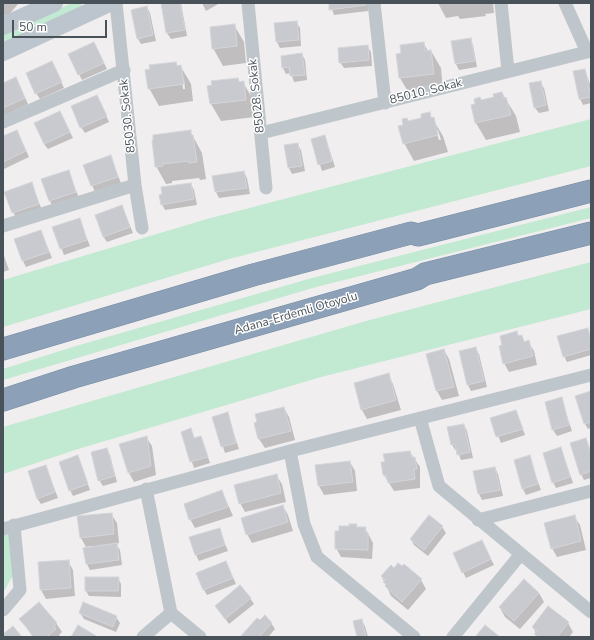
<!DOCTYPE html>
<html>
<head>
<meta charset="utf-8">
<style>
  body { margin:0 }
  #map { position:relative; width:594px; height:640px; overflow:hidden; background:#f0eeee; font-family:"Nunito Sans",sans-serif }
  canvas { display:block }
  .frame { position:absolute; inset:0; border:4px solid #495159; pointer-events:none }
  .scale { position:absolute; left:12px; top:20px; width:95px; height:18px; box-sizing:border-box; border:2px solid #495159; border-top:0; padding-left:5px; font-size:12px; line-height:14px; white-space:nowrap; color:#495159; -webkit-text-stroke:3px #fff; paint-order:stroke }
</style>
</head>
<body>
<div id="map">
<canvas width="594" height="640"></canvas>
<div class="frame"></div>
<div class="scale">50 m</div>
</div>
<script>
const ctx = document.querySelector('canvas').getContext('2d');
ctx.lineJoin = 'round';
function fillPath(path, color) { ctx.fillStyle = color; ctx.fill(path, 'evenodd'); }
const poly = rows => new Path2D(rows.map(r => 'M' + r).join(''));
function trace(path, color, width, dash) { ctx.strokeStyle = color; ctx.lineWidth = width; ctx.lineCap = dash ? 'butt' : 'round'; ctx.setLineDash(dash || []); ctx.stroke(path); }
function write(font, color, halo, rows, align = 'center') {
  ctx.font = font + ' "Nunito Sans",sans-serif'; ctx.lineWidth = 3; ctx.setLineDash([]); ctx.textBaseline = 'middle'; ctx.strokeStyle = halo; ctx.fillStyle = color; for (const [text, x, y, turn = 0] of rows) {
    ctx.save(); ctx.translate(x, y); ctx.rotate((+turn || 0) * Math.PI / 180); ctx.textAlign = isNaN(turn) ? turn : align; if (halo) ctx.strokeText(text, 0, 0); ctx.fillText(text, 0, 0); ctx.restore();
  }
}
const green = poly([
  [72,3,80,3,82,6,3,44,3,34],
  [591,119,591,166,229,259,3,327,3,280,207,219],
  [591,207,591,218,316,287,3,380,3,369,76,346,312,278],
  [591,262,591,309,321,377,78,449,3,474,3,427,366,321],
  [11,533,13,575,3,593,3,536]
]);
const shadow = poly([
  [3,3,19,3,7,17,3,14],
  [162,3,181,3,187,36,171,39,167,33],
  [202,3,220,3,206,11],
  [330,3,368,3,368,11,334,15],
  [438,3,493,3,494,13,485,14,486,16,460,19,458,16,446,18],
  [147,7,150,13,156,41,141,44,138,39],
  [296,22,300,28,301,46,280,48,277,42],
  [234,25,244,42,246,63,223,66,213,48],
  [470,39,473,45,477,67,459,70,456,64],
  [424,44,428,51,431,51,441,68,443,91,410,95,400,78],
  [367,46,371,52,372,66,344,68,340,62],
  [97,49,107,69,82,80,79,74],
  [302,54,305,60,307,80,294,82,291,73,286,74,283,68,282,57],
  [176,63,178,67,181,67,191,84,193,101,159,106,149,88],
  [182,79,184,79,185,89,183,89],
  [55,68,64,88,40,99,36,93],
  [585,70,591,87,591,103,583,105,580,99,574,72],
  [238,79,240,83,243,82,253,100,255,117,221,121,211,104,209,87],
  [540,82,544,88,549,111,539,113,535,108],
  [3,84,19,84,28,104,3,116],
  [502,93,516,116,520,132,486,140,476,123,472,106,495,98],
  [97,96,109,122,85,133,81,127],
  [60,112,73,138,48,149,44,144],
  [429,113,443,136,448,152,414,161,404,143,404,125,407,119,409,122,423,119],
  [436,130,438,130,441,140,439,140],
  [190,131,202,153,206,179,200,180,199,178,172,181,172,183,166,184,156,166],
  [325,136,335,167,322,171,312,140],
  [20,137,29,157,4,169,3,138],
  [297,144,301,150,305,171,292,174,289,168],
  [110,156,121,183,95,192,84,165],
  [68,171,79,198,53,207,50,201],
  [244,172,247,178,250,194,219,198,216,192,213,176],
  [31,183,42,210,16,219,6,192],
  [191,184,194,190,197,205,165,210,162,204,164,195],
  [122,206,133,233,107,242,103,236],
  [79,219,90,246,64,255,54,228],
  [41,231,52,258,26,267,23,261],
  [3,253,9,270,3,272],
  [587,329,591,336,591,355,567,362,564,356],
  [517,333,525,342,528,342,534,351,537,365,509,372,504,363],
  [475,348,479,354,487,387,471,391,468,385,460,352],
  [444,350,449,359,459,396,442,400,437,391,427,355],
  [388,375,393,384,401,410,367,419,362,410,355,384],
  [591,392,591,428,588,429,585,424],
  [561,398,572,431,557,436,553,430,546,402],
  [284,408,289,417,295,440,265,448,259,439,255,423],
  [516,411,525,435,501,443,491,419],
  [227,413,239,449,225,453,213,417],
  [464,425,467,431,473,458,461,460,457,450,455,450,452,444],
  [191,430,195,439,201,437,210,463,194,468,182,432],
  [146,437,152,446,156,475,134,482,129,473],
  [586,439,591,451,591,478,584,480,581,474],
  [561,448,573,483,556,488,553,482],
  [107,449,110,455,117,482,103,486,99,480],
  [410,452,420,467,420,488,394,491,384,475,386,462],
  [78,456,90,490,73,496,70,490],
  [529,457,541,490,526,495,523,489],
  [350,462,355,471,357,491,324,495,319,486],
  [46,466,58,498,41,504,37,498],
  [495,468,498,474,503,496,482,500,479,494],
  [276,475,282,484,286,502,245,512,240,503],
  [222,491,233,516,195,528,190,519],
  [283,506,288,515,293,531,252,543,247,534],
  [111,514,117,523,119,543,116,544,120,550,122,565,90,570,87,564,84,549,92,548,91,546,86,547,81,538],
  [429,516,442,527,446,533,428,556,414,545,411,539],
  [574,516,580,525,586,550,557,557,552,548],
  [356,525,358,528,365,528,373,543,372,559,341,557,336,548,350,527],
  [219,529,228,551,199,561,196,555],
  [482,541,494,565,466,578,463,572],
  [68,561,73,570,75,596,46,599,41,590],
  [226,562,236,584,207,595,204,590],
  [394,569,421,580,426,589,408,610,391,596,382,577],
  [118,578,121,584,121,597,89,596,86,591],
  [539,593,544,602,520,629,505,617,500,608],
  [250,598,254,604,229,624,216,606],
  [80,613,116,617,120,623,116,632,84,619],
  [20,619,56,623,62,632,59,635,60,637,33,637],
  [361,620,365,626,368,637,358,637],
  [260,622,271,623,275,629,268,637,241,637],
  [568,623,573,632,569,637,538,637,533,627]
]);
const building = poly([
  [161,3,180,3,185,30,166,33,161,3],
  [329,3,365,3,366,5,329,10,329,3],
  [147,6,153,35,137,39,131,10,147,6],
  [297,21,299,40,276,42,274,23,297,21],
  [235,24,237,46,212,49,210,27,235,24],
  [471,38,475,61,455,64,451,41,471,38],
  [94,42,104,63,78,75,68,54,94,42],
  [424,42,425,51,431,50,434,74,399,78,396,54,401,53,400,45,424,42],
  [368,45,369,60,339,63,338,48,368,45],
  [302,53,305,75,290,76,289,67,282,68,281,56,302,53],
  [52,61,62,82,35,94,26,73,52,61],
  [176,62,177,66,181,65,184,84,148,89,145,70,150,69,149,65,176,62],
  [585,69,591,97,579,99,573,71,585,69],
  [16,77,25,98,3,108,3,83,16,77],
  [238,78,239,82,244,81,246,100,210,104,207,86,212,85,211,81,238,78],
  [541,81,546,105,534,108,529,83,541,81],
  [502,92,504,98,506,97,511,115,475,123,471,105,475,104,474,99,480,97,481,100,494,97,493,94,502,92],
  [97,95,107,116,80,128,71,106,97,95],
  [60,111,70,132,44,144,34,123,60,111],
  [430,112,431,118,434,117,438,135,403,144,398,126,403,125,402,119,407,118,408,121,421,118,421,114,430,112],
  [17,130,26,151,3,162,3,136,17,130],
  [191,130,191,135,193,135,197,162,189,163,189,161,162,164,163,166,155,167,152,140,153,140,153,135,191,130],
  [325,135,332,161,318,165,311,139,325,135],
  [298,143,302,166,288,168,284,145,298,143],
  [111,155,118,177,91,186,83,165,111,155],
  [69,170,76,192,49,201,41,179,69,170],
  [244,171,247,188,215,192,212,176,244,171],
  [32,182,39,204,12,213,4,192,32,182],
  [191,183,194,199,161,205,159,195,162,194,161,187,191,183],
  [122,205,130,227,103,237,95,215,122,205],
  [80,218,87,240,60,249,52,227,80,218],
  [41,230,49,252,22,261,14,239,41,230],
  [588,328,591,340,591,349,563,357,557,336,588,328],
  [517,331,518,336,522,335,524,342,529,340,533,356,503,364,499,346,502,345,500,336,517,331],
  [476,347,484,381,467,385,459,351,476,347],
  [444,349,454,387,436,391,426,354,444,349],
  [389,373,396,400,361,410,354,383,389,373],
  [591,391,591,422,584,424,575,396,591,391],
  [562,397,569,425,552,430,545,402,562,397],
  [284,407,291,431,258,439,254,423,257,422,255,414,284,407],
  [516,410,523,429,496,437,490,418,516,410],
  [228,412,236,443,221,447,212,417,228,412],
  [464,424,470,452,457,455,455,444,451,445,447,427,464,424],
  [191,428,194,438,201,436,208,457,190,462,181,432,191,428],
  [147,436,151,466,128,473,119,444,147,436],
  [586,438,591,454,591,471,580,475,570,443,586,438],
  [561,447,570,477,552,483,543,453,561,447],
  [107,448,115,476,98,481,91,452,107,448],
  [410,451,412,458,415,457,417,469,414,469,415,479,388,483,386,475,383,475,381,462,385,462,383,454,410,451],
  [78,455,88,484,69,491,59,462,78,455],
  [530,455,538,484,522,489,514,460,530,455],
  [350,461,353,482,318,486,315,465,350,461],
  [46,465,55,492,37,499,28,471,46,465],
  [495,467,500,490,478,494,473,471,495,467],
  [277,474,281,493,239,504,234,485,277,474],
  [222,490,228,507,189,520,184,504,222,490],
  [283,505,288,522,246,535,241,518,283,505],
  [112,513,114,534,80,538,77,516,112,513],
  [429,515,443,526,424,550,410,539,429,515],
  [575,515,581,541,551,549,544,523,575,515],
  [349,524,357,524,356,527,366,527,365,532,368,533,368,550,335,549,335,531,339,531,339,526,349,526,349,524],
  [220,528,225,545,195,555,189,537,220,528],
  [482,540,491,559,462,573,453,553,482,540],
  [117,543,119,560,86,564,83,548,117,543],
  [69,560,71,588,40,590,38,562,69,560],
  [226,561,233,578,203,590,196,573,226,561],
  [398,563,402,566,404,564,422,579,402,602,385,586,386,584,383,582,385,580,381,576,391,565,394,568,398,563],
  [85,577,119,577,118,591,85,591,85,577],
  [524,579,539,593,514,621,499,607,524,579],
  [240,585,251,598,225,619,215,606,240,585],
  [39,602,57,623,54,626,56,629,47,637,35,637,19,619,39,602],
  [83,602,117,616,113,627,79,613,83,602],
  [548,606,569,622,557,637,539,637,534,634,537,631,532,627,548,606],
  [265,615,272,623,259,637,240,637,257,618,260,620,265,615],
  [362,619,366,637,357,637,353,621,362,619],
  [78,625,98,637,71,637,78,625],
  [485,625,500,637,475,637,485,625],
  [13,626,22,637,3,637,3,634,13,626]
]);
const minor = poly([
  [116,3,135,185,142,228],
  [248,3,266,188],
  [374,3,385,103],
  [501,3,508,71],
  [565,3,587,52],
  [3,122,124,70],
  [261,133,591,51],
  [3,226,135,185],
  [420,418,439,486,591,612],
  [290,451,304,524,317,557,414,637],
  [146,489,171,613],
  [478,520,591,491],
  [3,529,290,451,591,375],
  [3,610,20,590,14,525],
  [143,637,171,613,200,637],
  [453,637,520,555]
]);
const secondary = poly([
  [3,26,54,3],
  [3,52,109,3]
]);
const motorway = poly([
  [3,349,253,275,411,233,418,235,591,191],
  [3,400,74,377,417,279,425,274,591,233]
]);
const streetNames = [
  ["85010. Sokak",426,92,-14],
  ["85028. Sokak",257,96,-96],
  ["85030. Sokak",128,116,-96],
  ["Adana-Erdemli Otoyolu",296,314,-16]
];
fillPath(green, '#c2e9d1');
fillPath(shadow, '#0003');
fillPath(building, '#c9cad0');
trace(building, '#d3d5d9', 1);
trace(motorway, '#778ca3', 23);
trace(minor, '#bec5cb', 13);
trace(secondary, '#bcc5ce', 18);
trace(motorway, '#8ca1b7', 22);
write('12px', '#495159', '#fff', streetNames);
</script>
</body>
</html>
